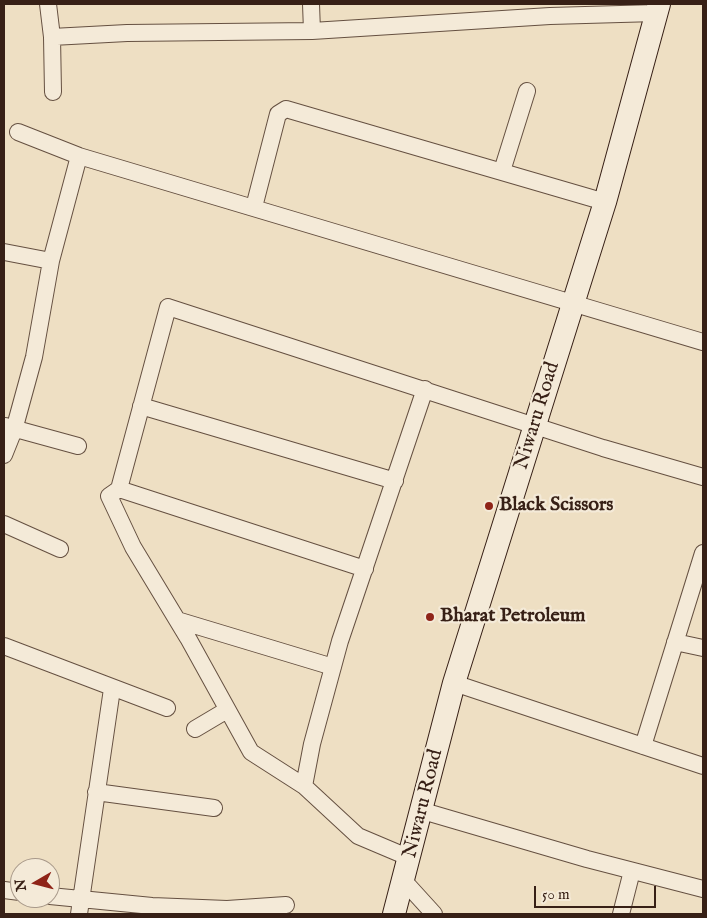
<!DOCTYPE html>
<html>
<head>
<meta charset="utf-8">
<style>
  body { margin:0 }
  #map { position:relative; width:707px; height:918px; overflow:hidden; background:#eedfc3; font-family:"IM FELL English",serif }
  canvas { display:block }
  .frame { position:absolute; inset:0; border:5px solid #372016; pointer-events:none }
  .north { position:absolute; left:10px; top:858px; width:50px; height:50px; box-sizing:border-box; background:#f4ead8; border:1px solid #a8998a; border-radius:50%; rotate:262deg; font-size:14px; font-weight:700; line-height:20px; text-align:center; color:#372016 }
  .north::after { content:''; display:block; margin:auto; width:18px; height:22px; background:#8f2418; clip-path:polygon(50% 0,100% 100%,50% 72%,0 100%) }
  .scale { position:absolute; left:534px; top:886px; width:122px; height:22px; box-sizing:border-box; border:2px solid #372016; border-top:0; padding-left:6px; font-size:15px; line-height:18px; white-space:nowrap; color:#372016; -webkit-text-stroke:4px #f4ead8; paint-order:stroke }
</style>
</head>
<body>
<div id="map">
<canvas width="707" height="918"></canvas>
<div class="frame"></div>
<div class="north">N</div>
<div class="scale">50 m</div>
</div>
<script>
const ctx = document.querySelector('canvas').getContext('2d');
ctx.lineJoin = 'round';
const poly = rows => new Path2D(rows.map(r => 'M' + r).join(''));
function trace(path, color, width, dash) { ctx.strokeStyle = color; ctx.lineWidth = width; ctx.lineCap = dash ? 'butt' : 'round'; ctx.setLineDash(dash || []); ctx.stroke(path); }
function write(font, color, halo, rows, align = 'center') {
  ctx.font = font + ' "IM FELL English",serif'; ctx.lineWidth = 4.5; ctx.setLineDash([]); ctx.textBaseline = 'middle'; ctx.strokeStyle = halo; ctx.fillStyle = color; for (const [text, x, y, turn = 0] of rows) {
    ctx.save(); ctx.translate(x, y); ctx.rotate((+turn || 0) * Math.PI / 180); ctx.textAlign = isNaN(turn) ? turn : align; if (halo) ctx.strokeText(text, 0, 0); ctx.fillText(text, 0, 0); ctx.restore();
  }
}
const street = poly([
  [48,4,52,37,127,33,312,31,550,16,656,13],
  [311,4,312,31],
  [52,37,53,92],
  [18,132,79,156,703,342],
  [502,171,527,91],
  [254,207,278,114,286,109,605,202],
  [4,252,51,261,79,156],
  [141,406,395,481],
  [5,426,78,446],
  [4,455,14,430,34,357,51,261],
  [119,489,365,569],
  [4,524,60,549],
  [177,620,333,667],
  [675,642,703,648],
  [4,646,167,708],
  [454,683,703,766],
  [195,729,227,710],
  [643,746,703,553],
  [304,786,251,752,188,638,133,547,109,496,119,489,168,307,603,448,703,477],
  [96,792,214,808],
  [423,811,587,859,703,889],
  [410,858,358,836,304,786,312,744,340,641,425,389],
  [404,881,434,914],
  [4,890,20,892],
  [50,896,152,906,227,909,286,905],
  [79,914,112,689],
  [621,914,632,871]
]);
const secondary = poly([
  [394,914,454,683,605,202,659,4]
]);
const markers = [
  [489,506,5,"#8f2418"],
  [430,617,5,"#8f2418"]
];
const streetNames = [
  ["Niwaru Road",538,416,-73],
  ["Niwaru Road",424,804,-76]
];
const poiNames = [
  ["Black Scissors",499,506],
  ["Bharat Petroleum",440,617]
];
trace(street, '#655041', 18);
trace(secondary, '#372016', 24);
trace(street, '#f4ead8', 16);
trace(secondary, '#f4ead8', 22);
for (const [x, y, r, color] of markers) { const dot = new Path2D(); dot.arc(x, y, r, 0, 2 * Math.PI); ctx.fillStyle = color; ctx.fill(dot); trace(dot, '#f4ead8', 2); }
write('20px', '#372016', '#f4ead8', streetNames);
write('bold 20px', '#372016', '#f4ead8', poiNames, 'left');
</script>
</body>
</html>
